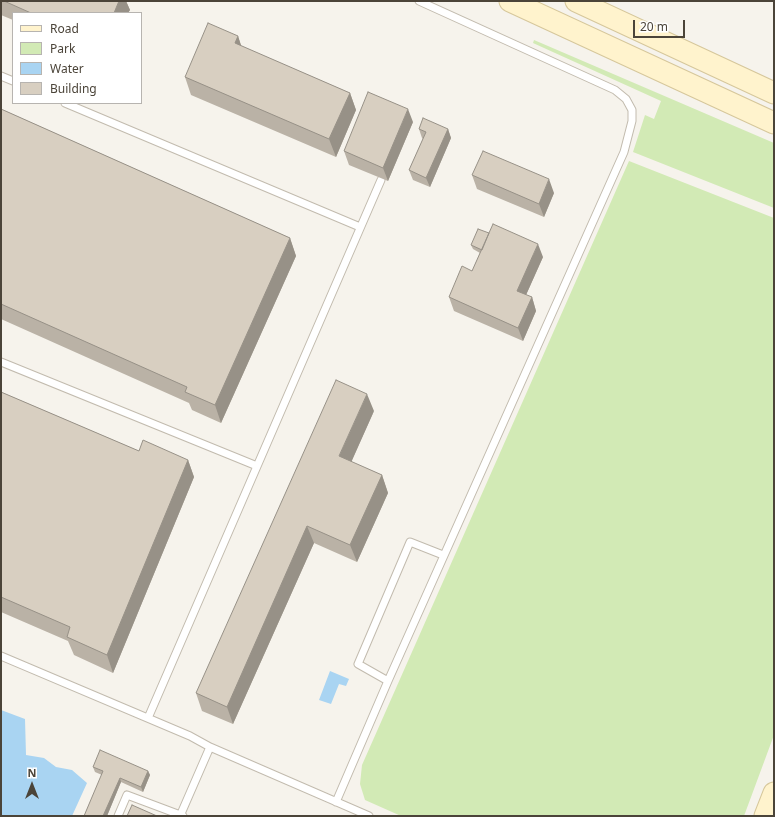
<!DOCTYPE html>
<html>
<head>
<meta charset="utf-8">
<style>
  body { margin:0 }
  #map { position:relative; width:775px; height:817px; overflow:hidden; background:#f6f3ec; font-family:"Noto Sans",sans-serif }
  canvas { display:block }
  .frame { position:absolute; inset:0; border:2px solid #4b4439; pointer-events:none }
  .legend { position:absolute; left:12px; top:12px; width:130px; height:92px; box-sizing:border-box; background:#fff; border:1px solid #b7b4b0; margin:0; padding:5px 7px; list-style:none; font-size:12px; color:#4b4439 }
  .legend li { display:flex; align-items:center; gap:8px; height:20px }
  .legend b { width:20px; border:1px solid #b7b4b0 }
  .north { position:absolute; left:12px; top:765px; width:40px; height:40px; -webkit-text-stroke:3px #fff; paint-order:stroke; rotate:0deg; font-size:11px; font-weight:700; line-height:16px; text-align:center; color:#4b4439 }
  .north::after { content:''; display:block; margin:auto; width:14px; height:18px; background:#4b4439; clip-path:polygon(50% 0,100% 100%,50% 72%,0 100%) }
  .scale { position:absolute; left:633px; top:20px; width:52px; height:18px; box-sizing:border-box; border:2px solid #4b4439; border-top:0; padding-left:5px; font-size:12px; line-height:14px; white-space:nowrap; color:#4b4439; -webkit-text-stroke:3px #fff; paint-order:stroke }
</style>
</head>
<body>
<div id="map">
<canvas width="775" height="817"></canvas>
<div class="frame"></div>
<ul class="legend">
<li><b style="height:5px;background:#fff3cd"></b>Road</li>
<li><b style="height:11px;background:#d2eab5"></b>Park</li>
<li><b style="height:11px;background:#a9d4f2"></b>Water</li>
<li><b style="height:11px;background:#d8cfc1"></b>Building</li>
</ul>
<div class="north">N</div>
<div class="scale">20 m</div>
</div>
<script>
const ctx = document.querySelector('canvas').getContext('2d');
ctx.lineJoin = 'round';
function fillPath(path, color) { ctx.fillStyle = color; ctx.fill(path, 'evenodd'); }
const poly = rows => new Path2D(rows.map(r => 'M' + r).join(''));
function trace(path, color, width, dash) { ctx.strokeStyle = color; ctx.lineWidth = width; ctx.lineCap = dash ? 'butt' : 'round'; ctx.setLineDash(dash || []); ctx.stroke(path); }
const green = poly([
  [534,40,774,143,774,208,633,152,645,115,654,119,661,101,533,43],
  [629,161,774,218,774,735,744,816,401,816,365,800,360,784,362,765]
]);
const water = poly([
  [330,671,349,679,346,686,339,684,331,704,319,700],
  [1,710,25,719,26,755,44,758,56,767,72,770,87,783,72,816,1,816]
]);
const service = poly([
  [1,76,13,81],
  [65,103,360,227],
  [1,362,257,466],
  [1,656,190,736,210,747,369,816],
  [388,681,624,152,632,121,632,110,626,99,615,90,419,1],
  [148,718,381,180],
  [336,802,388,681,358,664,410,542,443,555],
  [118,816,127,795,183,816],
  [180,816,210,747]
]);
const secondary = poly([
  [510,1,774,123],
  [576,1,774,93],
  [765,816,774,793]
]);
const wall = poly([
  [1,1,126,1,130,10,128,13,13,13,13,20,1,15],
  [238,36,241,46,350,93,356,110,336,157,191,95,185,77],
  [1,109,290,238,296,256,221,423,192,410,189,403,1,319],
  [413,122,388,181,349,165,344,151],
  [419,129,448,129,451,138,430,187,413,180,409,170,423,139,422,138],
  [472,175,554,193,544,217,477,189],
  [471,245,543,257,526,295,532,297,536,311,523,341,454,311,449,297,472,271,480,253,473,249],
  [1,392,139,451,188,460,194,477,113,673,74,655,68,641,1,612],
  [374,411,351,462,382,475,388,493,357,562,314,543,233,724,202,711,196,693],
  [93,767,148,771,150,775,143,792,121,782,107,816,84,816,102,775,95,772]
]);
const shadedWall = poly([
  [119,1,126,1,130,10,128,13,114,13],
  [238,36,244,54,235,43],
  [350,93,356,110,336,157,329,139],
  [408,109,413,122,388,181,383,168],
  [448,129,451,138,430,187,426,178],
  [549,179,554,193,544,217,539,204],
  [290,238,296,256,221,423,215,405],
  [538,244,543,257,522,304,517,291],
  [532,297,536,311,523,341,518,328],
  [367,394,374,411,346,474,339,456],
  [188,460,194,477,113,673,107,655],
  [382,475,388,493,357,562,350,545],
  [307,526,314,543,233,724,227,707],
  [148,771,150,775,143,792,141,787],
  [120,778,121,782,107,816,103,816]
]);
const building = poly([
  [4,1,119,1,114,13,31,13,4,1],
  [208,23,238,36,235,43,350,93,329,139,185,77,208,23],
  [368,92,408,109,383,168,344,151,368,92],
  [1,109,290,238,215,405,185,392,187,387,1,304,1,109],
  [423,118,448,129,426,178,409,170,426,132,419,129,423,118],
  [483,151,549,179,539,204,472,175,483,151],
  [493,224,538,244,517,291,532,297,518,328,449,297,462,266,472,271,493,224],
  [478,229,489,233,482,250,471,245,478,229],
  [336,380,367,394,339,456,382,475,350,545,307,526,227,707,196,693,336,380],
  [1,392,139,451,143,440,188,460,107,655,67,637,70,627,1,597,1,392],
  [100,750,148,771,141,787,120,778,103,816,84,816,103,771,93,767,100,750],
  [132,805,157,816,127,816,132,805]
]);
fillPath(green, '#d2eab5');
fillPath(water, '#a9d4f2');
trace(service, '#c2bbae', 9);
trace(secondary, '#d6c79b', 23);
trace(service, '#fff', 7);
trace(secondary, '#fff3cd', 21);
fillPath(wall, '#bab2a6');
fillPath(shadedWall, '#979187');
fillPath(building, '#d8cfc1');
trace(building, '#979187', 1);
</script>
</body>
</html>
